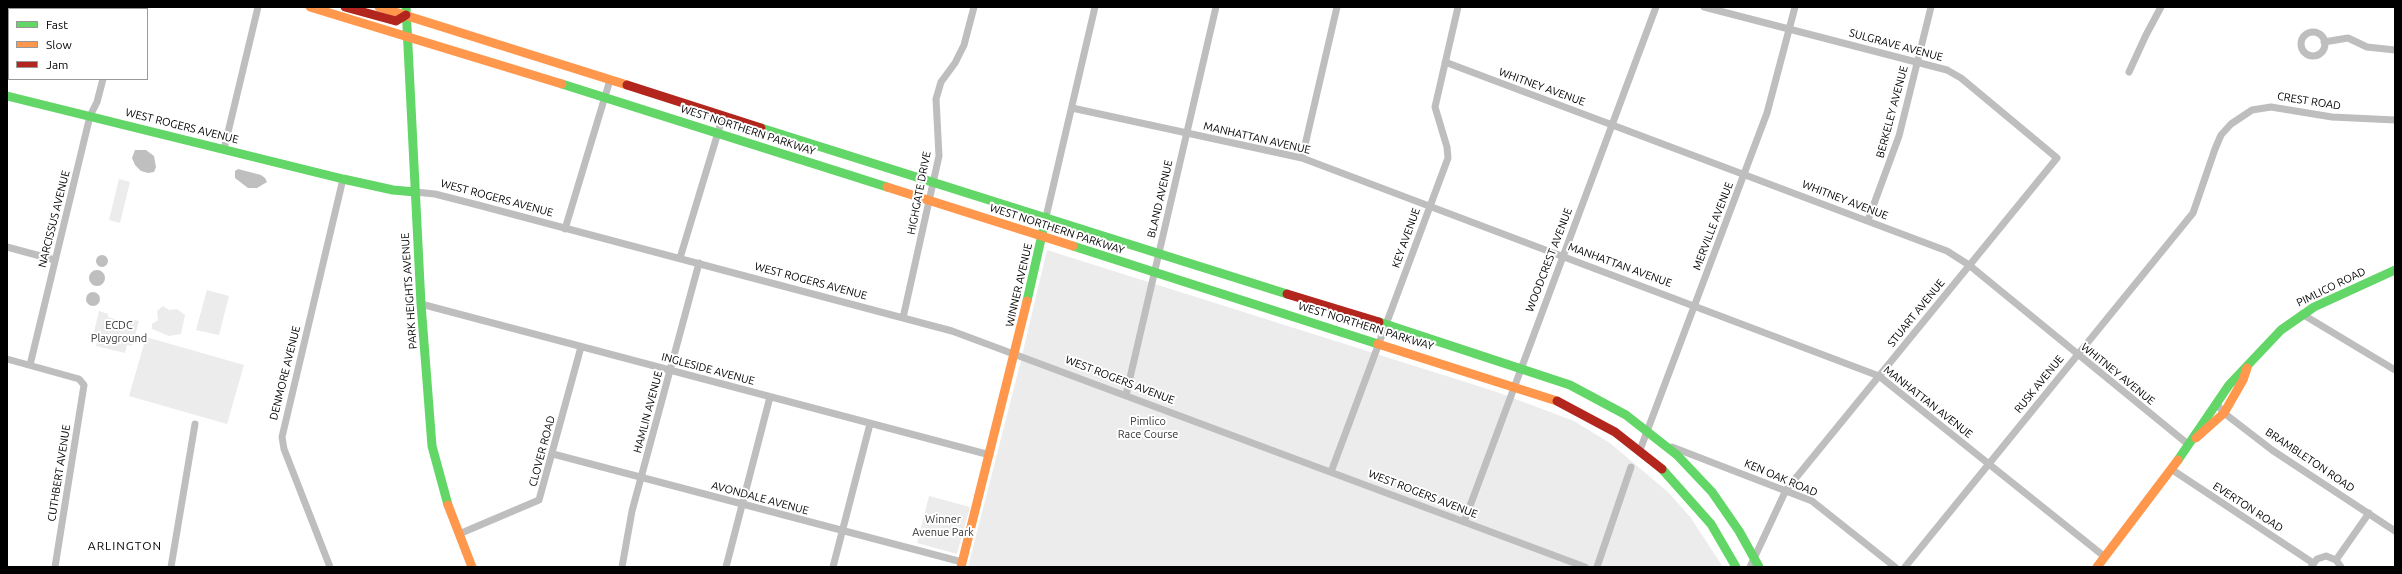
<!DOCTYPE html>
<html>
<head>
<meta charset="utf-8">
<style>
  body { margin:0 }
  #map { position:relative; width:2402px; height:574px; overflow:hidden; background:#fff; font-family:Ubuntu,sans-serif }
  canvas { display:block }
  .frame { position:absolute; inset:0; border:8px solid #000; pointer-events:none }
  .legend { position:absolute; left:8px; top:8px; width:140px; height:72px; box-sizing:border-box; background:#fff; border:1px solid #999; margin:0; padding:5px 7px; list-style:none; font-size:12px; color:#000 }
  .legend li { display:flex; align-items:center; gap:8px; height:20px }
  .legend b { width:20px; border:1px solid #999 }
</style>
</head>
<body>
<div id="map">
<canvas width="2402" height="574"></canvas>
<div class="frame"></div>
<ul class="legend">
<li><b style="height:5px;background:#63d668"></b>Fast</li>
<li><b style="height:5px;background:#ff974d"></b>Slow</li>
<li><b style="height:5px;background:#b3261e"></b>Jam</li>
</ul>
</div>
<script>
const ctx = document.querySelector('canvas').getContext('2d');
ctx.lineJoin = 'round';
function fillPath(path, color) { ctx.fillStyle = color; ctx.fill(path, 'evenodd'); }
const poly = rows => new Path2D(rows.map(r => 'M' + r).join(''));
function trace(path, color, width, dash) { ctx.strokeStyle = color; ctx.lineWidth = width; ctx.lineCap = dash ? 'butt' : 'round'; ctx.setLineDash(dash || []); ctx.stroke(path); }
function write(font, color, halo, rows, align = 'center') {
  ctx.font = font + ' Ubuntu,sans-serif'; ctx.lineWidth = 4; ctx.setLineDash([]); ctx.textBaseline = 'middle'; ctx.strokeStyle = halo; ctx.fillStyle = color; for (const [text, x, y, turn = 0] of rows) {
    ctx.save(); ctx.translate(x, y); ctx.rotate((+turn || 0) * Math.PI / 180); ctx.textAlign = isNaN(turn) ? turn : align; if (halo) ctx.strokeText(text, 0, 0); ctx.fillText(text, 0, 0); ctx.restore();
  }
}
const green = poly([
  [119,179,130,182,120,223,109,220],
  [1047,250,1497,392,1574,421,1610,443,1669,493,1691,518,1723,567,968,567,1020,364],
  [207,290,229,296,219,335,196,330],
  [163,306,169,310,177,309,185,315,181,334,169,336,152,329,152,324,158,320,157,311],
  [99,311,108,314,108,317,128,323,130,319,139,321,132,346,127,345,125,353,96,346,98,338,93,336],
  [146,337,244,365,227,424,129,396],
  [929,496,970,507,957,554,917,543]
]);
const water = poly([
  [135,150,146,150,154,156,156,167,154,172,148,173,141,171,135,165,132,158],
  [238,169,261,175,265,178,267,182,257,188,248,188,235,178,235,171],
  '96 261a6 6 0 1 1 12 0a6 6 0 1 1-12 0Z',
  '89 278a8 8 0 1 1 16 0a8 8 0 1 1-16 0Z',
  '86 299a7 7 0 1 1 14 0a7 7 0 1 1-14 0Z'
]);
const street = poly([
  [1704,7,1947,70,1961,78,2057,158,1786,490,1750,567],
  [120,9,120,7],
  '2301 44a12 12 0 1 1 24 0a12 12 0 1 1-24 0Z',
  [2324,42,2348,38,2367,47,2395,50],
  [1445,62,1947,251,1969,265,2189,445],
  [2129,72,2146,35,2161,7],
  [1072,108,1302,158,1879,376,2105,557],
  [224,149,258,7],
  [1302,158,1337,7],
  [415,192,435,194,478,205,952,331,1585,567],
  [1046,217,1095,7],
  [1868,220,1899,136,1931,7],
  [565,229,610,80],
  [7,247,55,260],
  [680,258,723,116],
  [421,304,990,455],
  [2302,314,2395,370],
  [903,318,939,156,936,99,941,82,955,63,964,45,974,7],
  [7,359,79,379,84,385,55,567],
  [30,365,90,116,97,102,103,79],
  [1126,395,1216,7],
  [2216,403,2224,413,2272,450,2395,531],
  [1672,447,1812,501,1895,567],
  [1640,450,1767,113,1795,7],
  [553,454,962,562],
  [2171,469,2313,563],
  [1331,472,1448,158,1447,147,1435,107,1458,7],
  [1464,522,1656,7],
  [459,534,539,500,581,347],
  [2336,560,2369,513],
  [171,567,195,424],
  [330,567,284,449,282,437,343,179],
  [622,567,632,511,699,263],
  [726,567,770,397],
  [833,567,870,424],
  [1597,567,1631,467],
  [1905,567,2193,213,2215,149,2221,135,2231,124,2252,110,2271,107,2332,117,2395,120],
  [2311,567,2317,559,2326,556,2336,560,2341,567]
]);
const fast = poly([
  [406,7,421,304,432,446,448,505],
  [562,84,887,187],
  [7,96,343,179,393,190,415,192],
  [761,128,1287,294],
  [1073,246,1378,344],
  [1027,301,1046,217],
  [1379,322,1570,385,1626,415,1677,455,1712,492,1739,531,1759,567],
  [2178,460,2229,385,2281,330,2314,307,2395,270],
  [1662,469,1711,524,1736,567]
]);
const slow = poly([
  [310,7,562,84],
  [379,7,627,85],
  [887,187,1073,246],
  [1378,344,1557,401],
  [2196,438,2224,413,2243,380,2247,368],
  [448,505,472,567],
  [961,567,1027,301],
  [2097,567,2178,460]
]);
const jam = poly([
  [345,7,396,21,406,15],
  [627,85,761,128],
  [1287,294,1379,322],
  [1557,401,1615,432,1662,469]
]);
const streetNames = [
  ["SULGRAVE AVENUE",1896,45,15],
  ["WHITNEY AVENUE",1542,87,20],
  ["CREST ROAD",2309,101,9],
  ["BERKELEY AVENUE",1892,112,-75],
  ["WEST ROGERS AVENUE",182,126,14],
  ["WEST NORTHERN PARKWAY",748,130,18],
  ["MANHATTAN AVENUE",1257,138,13],
  ["HIGHGATE DRIVE",919,193,-79],
  ["WEST ROGERS AVENUE",497,198,15],
  ["BLAND AVENUE",1160,199,-77],
  ["WHITNEY AVENUE",1845,200,21],
  ["NARCISSUS AVENUE",54,219,-76],
  ["MERVILLE AVENUE",1713,226,-69],
  ["WEST NORTHERN PARKWAY",1057,229,18],
  ["KEY AVENUE",1406,238,-70],
  ["WOODCREST AVENUE",1549,260,-69],
  ["MANHATTAN AVENUE",1620,265,20],
  ["WEST ROGERS AVENUE",811,281,15],
  ["WINNER AVENUE",1019,285,-77],
  ["PIMLICO ROAD",2331,287,-26],
  ["PARK HEIGHTS AVENUE",409,291,-94],
  ["STUART AVENUE",1916,313,-51],
  ["WEST NORTHERN PARKWAY",1366,326,17],
  ["INGLESIDE AVENUE",708,369,15],
  ["DENMORE AVENUE",285,373,-76],
  ["WHITNEY AVENUE",2118,374,39],
  ["WEST ROGERS AVENUE",1120,380,21],
  ["RUSK AVENUE",2039,384,-51],
  ["MANHATTAN AVENUE",1928,402,38],
  ["HAMLIN AVENUE",648,412,-75],
  ["CLOVER ROAD",542,451,-75],
  ["BRAMBLETON ROAD",2310,460,34],
  ["CUTHBERT AVENUE",59,473,-81],
  ["KEN OAK ROAD",1781,478,23],
  ["WEST ROGERS AVENUE",1423,494,21],
  ["AVONDALE AVENUE",760,498,15],
  ["EVERTON ROAD",2248,507,33]
];
const parkNames = [
  ["ECDC",119,325],
  ["Playground",119,338],
  ["Pimlico",1148,421],
  ["Race Course",1148,434],
  ["Winner",943,519],
  ["Avenue Park",943,532]
];
const neighbourhoodNames = [
  ["ARLINGTON",125,546]
];
fillPath(green, '#ececec');
fillPath(water, '#bfbfbf');
trace(street, '#bebebe', 7);
trace(fast, '#63d668', 9);
trace(slow, '#ff974d', 9);
trace(jam, '#b3261e', 9);
write('11px', '#000', '#fff', streetNames);
write('11px', '#333', '#fff', parkNames);
ctx.letterSpacing = '1px';
write('12px', '#000', '#fff', neighbourhoodNames);
ctx.letterSpacing = '0px';
</script>
</body>
</html>
